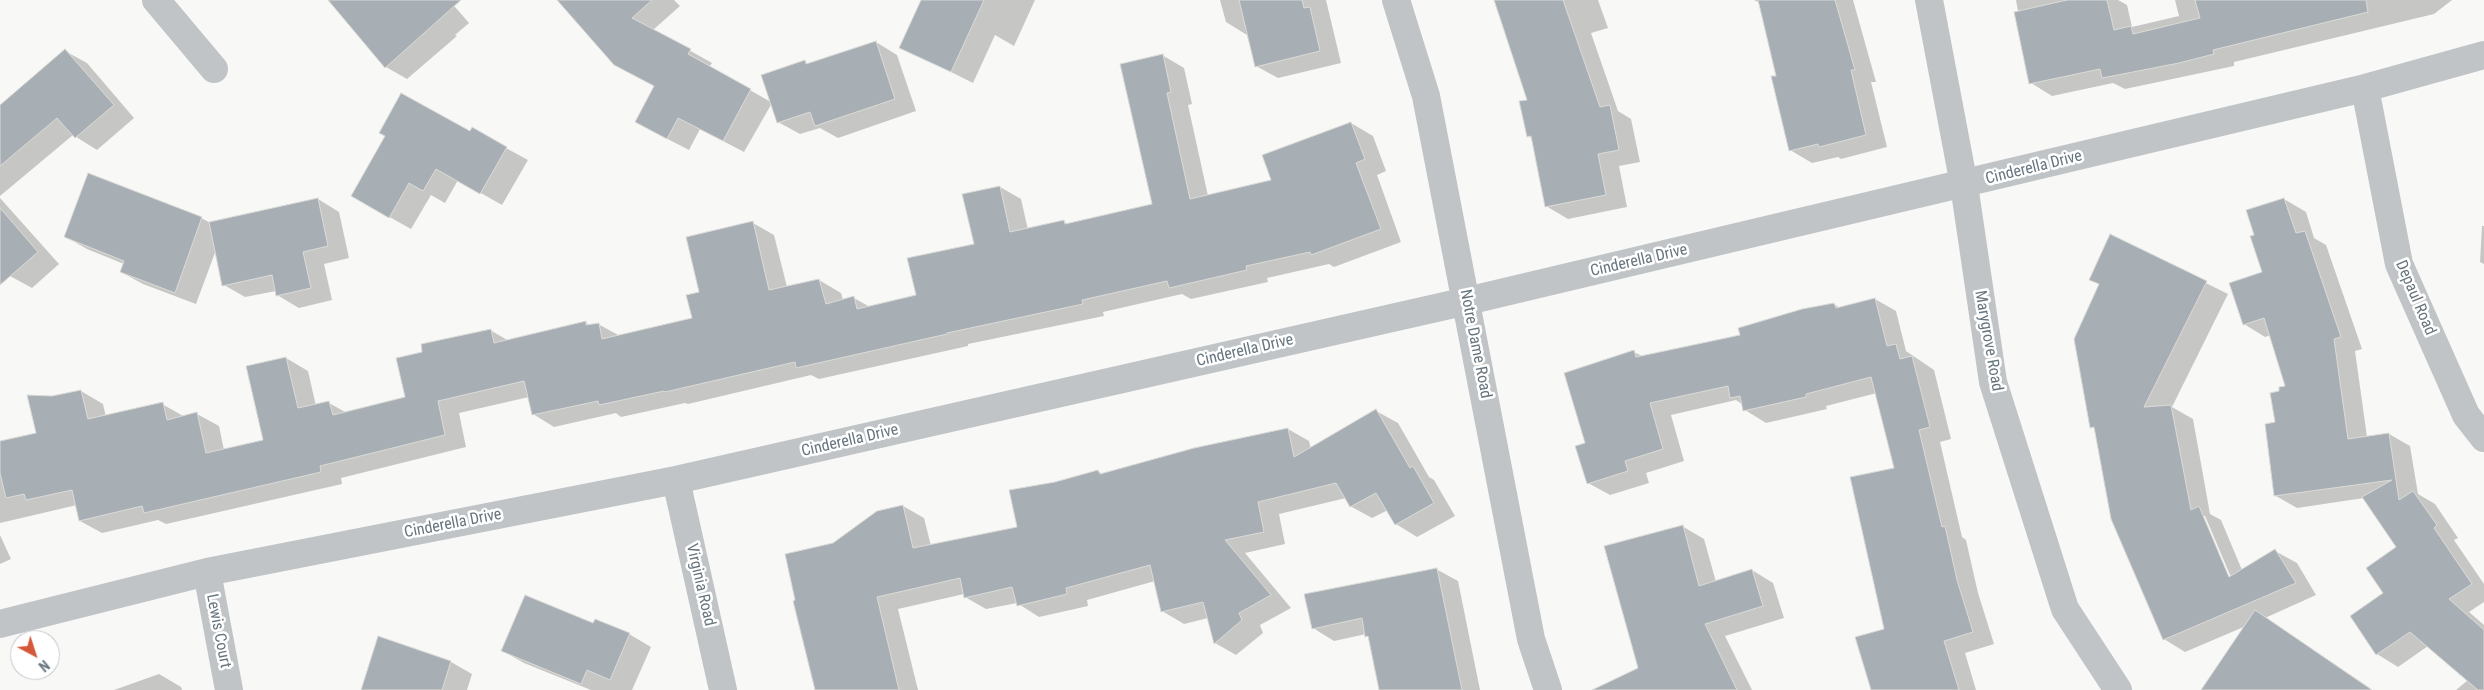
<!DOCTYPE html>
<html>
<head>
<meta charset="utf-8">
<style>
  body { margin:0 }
  #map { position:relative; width:2484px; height:690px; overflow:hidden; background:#f8f8f6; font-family:"Roboto Condensed",sans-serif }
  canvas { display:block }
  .north { position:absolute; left:10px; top:630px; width:50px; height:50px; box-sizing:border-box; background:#fff; border:1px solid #c2c7cb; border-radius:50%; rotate:140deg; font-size:14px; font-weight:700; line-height:20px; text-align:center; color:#66747e }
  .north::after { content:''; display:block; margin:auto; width:18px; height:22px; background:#d55939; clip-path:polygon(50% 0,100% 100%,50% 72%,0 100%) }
</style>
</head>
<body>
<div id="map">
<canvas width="2484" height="690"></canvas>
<div class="north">N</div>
</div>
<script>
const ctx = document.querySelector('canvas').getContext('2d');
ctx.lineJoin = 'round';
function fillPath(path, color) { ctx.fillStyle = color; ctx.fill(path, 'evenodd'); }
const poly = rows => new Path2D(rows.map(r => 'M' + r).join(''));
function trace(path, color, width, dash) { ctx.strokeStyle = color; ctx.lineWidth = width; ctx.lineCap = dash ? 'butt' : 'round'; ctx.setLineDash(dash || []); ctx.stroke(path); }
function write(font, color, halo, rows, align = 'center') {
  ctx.font = font + ' "Roboto Condensed",sans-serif'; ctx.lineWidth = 5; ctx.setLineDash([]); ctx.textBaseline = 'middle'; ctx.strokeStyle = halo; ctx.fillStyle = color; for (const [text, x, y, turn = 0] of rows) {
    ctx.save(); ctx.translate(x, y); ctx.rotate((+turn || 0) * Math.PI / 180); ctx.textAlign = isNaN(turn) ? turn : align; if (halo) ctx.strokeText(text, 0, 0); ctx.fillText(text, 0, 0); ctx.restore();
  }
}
const shadow = poly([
  [330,0,449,0,469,23,455,35,457,36,407,79,386,67],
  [559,0,674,0,680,6,653,30,712,63,709,67,771,102,804,61,809,64,876,42,897,55,916,111,838,138,820,128,800,134,778,122,772,103,744,152,700,129,689,150,658,134,656,87],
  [923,0,1035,0,1014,46,995,35,973,83,901,47],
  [1220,0,1326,0,1341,63,1278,78,1256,66,1247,35,1226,22],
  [1495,0,1598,0,1608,28,1591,33,1618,111,1631,119,1640,162,1619,166,1627,207,1568,219,1546,206,1533,139,1528,136,1529,101],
  [1754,0,1853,0,1876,82,1871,82,1887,147,1841,159,1838,157,1812,163,1790,150,1777,77,1760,3],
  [2016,0,2118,0,2127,5,2132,27,2179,16,2175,0,2452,0,2434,14,2234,62,2234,66,2125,89,2113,83,2052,96,2031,83],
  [65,51,87,63,134,118,97,150,73,135,0,196,0,106],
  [1162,55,1184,68,1192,104,1188,105,1208,196,1272,181,1351,123,1373,136,1386,171,1377,175,1401,242,1334,267,1329,264,1267,278,1268,282,1191,299,1182,294,1103,312,1104,316,968,344,968,346,819,379,811,375,688,404,685,403,621,417,616,413,554,427,533,414,529,397,459,413,466,447,341,478,342,484,166,524,158,520,102,533,80,521,77,505,0,523,0,443,37,434,81,391,103,404,106,417,162,404,185,417,197,414,219,426,224,450,264,441,286,358,308,371,316,406,329,403,347,413,406,398,424,353,490,330,509,341,585,322,591,326,598,324,620,336,693,319,700,293,753,223,774,235,787,287,819,280,841,293,843,300,854,298,870,307,917,296,976,245,1000,187,1021,199,1028,230,1064,222,1069,224,1154,205],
  [470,133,506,148,528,160,502,205,458,180,445,203,431,195,411,229,352,196],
  [0,198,59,264,32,288,10,276,0,264],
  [318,199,339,212,349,258,324,264,332,300,299,308,277,295,276,291,245,297,224,285,216,250,196,304,143,284,121,272,124,264,87,249,66,237,201,218,211,223],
  [2284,199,2306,212,2314,238,2326,245,2362,349,2355,351,2367,437,2389,434,2410,446,2418,494,2435,504,2458,538,2454,540,2484,584,2484,602,2469,612,2484,625,2484,690,2456,690,2468,680,2428,646,2398,667,2377,654,2385,594,2398,548,2364,498,2297,508,2276,496,2276,423,2281,392,2287,387,2271,335,2265,337,2244,324,2263,273,2256,236],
  [2482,226,2484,226,2484,264,2480,262],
  [2111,236,2228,294,2172,407,2193,419,2210,514,2221,520,2242,570,2275,551,2297,563,2316,595,2265,618,2370,688,2368,690,2216,690,2246,626,2185,652,2164,639,2096,430,2092,427,2101,285],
  [2202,516,2205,516,2233,582,2230,583],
  [1875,299,1896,311,1906,351,1934,370,1951,439,1940,442,1962,537,1966,540,1978,593,1994,644,1965,653,1976,690,1875,690,1885,630,1895,468,1877,393,1826,406,1827,409,1766,423,1745,410,1743,405,1736,400,1671,415,1684,461,1646,473,1649,483,1610,495,1588,483,1587,444,1634,352,1644,357,1742,336,1834,304,1840,308],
  [1376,411,1398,423,1429,477,1434,480,1455,516,1417,537,1396,524,1388,510,1372,518,1350,506,1346,498,1279,514,1285,544,1245,553,1291,608,1260,625,1263,633,1236,655,1215,643,1208,618,1184,624,1162,611,1155,581,1087,600,1088,606,1039,617,1017,603,986,609,965,597,964,594,898,609,918,690,816,690,834,544,903,506,924,518,931,546,1018,528,1055,483,1098,471,1104,475,1288,429,1309,441,1311,449],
  [1682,526,1704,539,1716,582,1752,570,1773,583,1784,618,1725,636,1752,690,1645,690,1640,668],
  [0,535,11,559,0,564],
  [1436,569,1458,581,1480,690,1420,690,1366,634,1334,641,1313,628],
  [594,625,629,634,651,647,632,690,591,690,524,663,503,651],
  [379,638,451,662,472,674,467,690,362,690],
  [159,674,181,687,182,690,114,690]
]);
const building = poly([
  [328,0,461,0,385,68,328,0],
  [557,0,652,0,632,18,691,49,688,54,751,89,723,141,678,118,667,139,635,122,654,86,614,65,557,0],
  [921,0,984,0,951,72,899,48,921,0],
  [1239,0,1302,0,1304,8,1310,7,1320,51,1255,67,1239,0],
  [1494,0,1563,0,1600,107,1610,105,1619,150,1598,154,1606,195,1545,207,1531,136,1527,137,1519,101,1527,100,1494,0],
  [1758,0,1835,0,1855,70,1851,70,1866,135,1819,147,1818,144,1789,151,1771,76,1776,76,1758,0],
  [2067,0,2107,0,2114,30,2131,26,2133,34,2200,18,2195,0,2366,0,2368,12,2213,50,2214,54,2179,63,2102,78,2100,69,2029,84,2014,12,2067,0],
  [876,41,895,99,815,126,810,112,777,123,761,75,805,60,806,64,876,41],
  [65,49,114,105,75,138,57,118,0,166,0,105,65,49],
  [1163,54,1171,92,1167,93,1190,199,1271,180,1262,155,1351,122,1365,159,1356,163,1381,229,1311,255,1310,252,1246,266,1247,270,1169,288,1167,281,1082,300,1083,304,947,333,947,334,796,368,795,362,665,392,664,391,599,405,598,401,532,415,524,381,438,401,445,435,320,466,321,472,144,513,142,506,79,521,72,490,26,500,24,494,6,498,0,473,0,441,36,433,27,395,52,396,81,390,88,419,163,402,167,420,197,412,206,453,263,440,246,366,286,357,298,408,329,401,333,415,405,397,396,358,422,352,421,344,491,329,494,343,586,321,586,325,599,323,602,339,692,318,686,295,699,292,686,237,753,221,769,290,819,279,826,304,854,296,857,309,916,295,907,258,974,244,962,194,1000,186,1010,232,1064,220,1065,224,1152,204,1120,64,1163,54],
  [401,93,470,131,472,127,507,147,480,194,436,169,423,191,409,183,389,218,351,196,385,136,379,133,401,93],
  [88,173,202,217,175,293,120,272,124,261,64,237,88,173],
  [318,198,328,246,303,252,311,288,276,296,272,275,222,286,209,222,318,198],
  [2284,198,2296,233,2305,231,2341,337,2334,339,2348,439,2389,433,2399,500,2413,491,2437,525,2434,528,2472,584,2449,599,2484,630,2484,690,2478,690,2410,632,2376,655,2350,616,2383,593,2366,568,2396,547,2362,497,2392,480,2274,496,2265,424,2275,422,2270,393,2279,391,2279,387,2285,386,2264,318,2243,325,2229,283,2262,272,2250,236,2254,235,2246,210,2284,198],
  [0,208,38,252,0,285,0,208],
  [2110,234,2207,281,2144,407,2171,405,2191,510,2199,506,2229,577,2275,549,2296,583,2163,640,2111,519,2094,427,2090,428,2074,339,2099,284,2089,280,2110,234],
  [1875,298,1887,346,1896,344,1900,359,1912,356,1930,427,1919,430,1942,527,1945,526,1957,580,1973,632,1944,641,1959,690,1871,690,1855,637,1884,629,1850,477,1894,468,1871,377,1806,394,1806,397,1743,411,1740,396,1730,398,1728,386,1650,403,1663,449,1625,461,1628,471,1587,484,1575,446,1585,443,1564,373,1634,350,1636,357,1740,335,1738,328,1802,309,1834,303,1836,308,1875,298],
  [1376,409,1410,468,1413,466,1434,503,1395,525,1376,493,1350,507,1336,483,1258,502,1264,532,1225,540,1271,595,1239,613,1242,620,1214,644,1203,602,1161,612,1150,565,1066,588,1067,594,1017,606,1012,587,964,598,960,578,877,597,899,690,815,690,793,601,795,600,785,554,833,543,877,511,903,505,913,548,1017,527,1009,490,1055,482,1098,470,1100,474,1194,448,1288,428,1294,457,1376,409],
  [1683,525,1699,586,1752,569,1763,606,1705,624,1737,690,1592,690,1638,668,1604,546,1683,525],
  [1437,568,1462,690,1379,690,1368,636,1365,637,1362,618,1312,629,1304,594,1437,568],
  [525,595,593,623,595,619,630,633,610,680,587,670,581,684,501,651,525,595],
  [2255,610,2372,690,2201,690,2255,610],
  [378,636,451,661,442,690,361,690,378,636]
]);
const minor = poly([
  [156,0,214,69],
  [1396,0,1426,96,1531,639,1548,690],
  [1929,0,1964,185,1993,382,2065,609,2118,690],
  [2365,88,2399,264,2466,415,2484,438],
  [676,480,723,690],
  [207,572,229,690],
  [0,624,207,572,676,480,1467,301,2365,88,2484,55]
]);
const streetNames = [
  ["Cinderella Drive",2034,168,-14],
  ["Cinderella Drive",1639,261,-13],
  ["Depaul Road",2415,298,67],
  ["Marygrove Road",1988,341,80],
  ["Notre Dame Road",1475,344,79],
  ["Cinderella Drive",1245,351,-13],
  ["Cinderella Drive",850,441,-13],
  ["Cinderella Drive",453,524,-11],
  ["Virginia Road",700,585,77],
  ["Lewis Court",218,631,79]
];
fillPath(shadow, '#0003');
fillPath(building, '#a8afb4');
trace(building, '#dadad8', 1);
trace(minor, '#c0c4c7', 28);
write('16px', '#66747e', '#fff', streetNames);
</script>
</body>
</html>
